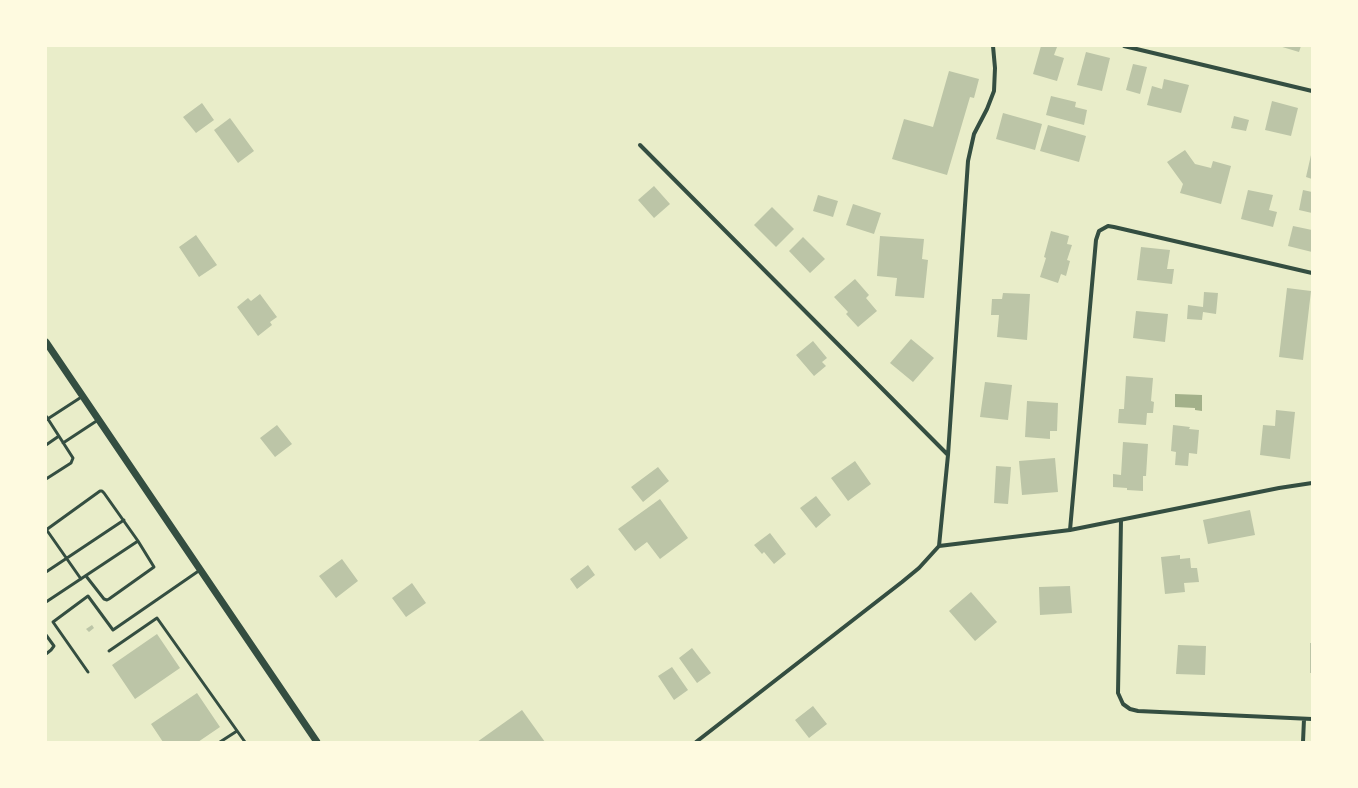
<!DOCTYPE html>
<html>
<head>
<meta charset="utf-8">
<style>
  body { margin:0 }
  #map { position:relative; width:1358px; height:788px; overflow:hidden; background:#e9edc9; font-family:Signika,sans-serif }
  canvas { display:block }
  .frame { position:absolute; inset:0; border:47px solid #fefae0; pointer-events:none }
</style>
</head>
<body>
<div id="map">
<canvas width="1358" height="788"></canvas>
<div class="frame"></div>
</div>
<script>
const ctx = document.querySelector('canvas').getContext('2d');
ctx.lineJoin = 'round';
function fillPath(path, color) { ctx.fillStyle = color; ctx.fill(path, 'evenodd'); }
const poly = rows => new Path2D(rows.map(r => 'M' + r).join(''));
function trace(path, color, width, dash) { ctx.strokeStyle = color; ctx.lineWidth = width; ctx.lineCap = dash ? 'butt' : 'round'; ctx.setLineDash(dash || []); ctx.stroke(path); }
const water = poly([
  [1175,394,1202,395,1202,411,1195,410,1195,408,1175,407]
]);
const building = poly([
  [1041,46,1057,47,1054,55,1064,58,1057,81,1033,74],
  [1279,46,1301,46,1299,52],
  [1086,52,1110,58,1102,91,1077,85],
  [1133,64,1147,67,1140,94,1126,90],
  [949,71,979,79,974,98,970,97,947,175,892,159,904,119,933,127],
  [1164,79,1189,85,1181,113,1147,105,1152,86,1162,89],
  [1051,96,1076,102,1075,107,1087,110,1084,125,1046,115],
  [1272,101,1298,108,1291,136,1265,130],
  [202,103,214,120,196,133,183,117],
  [1003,113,1042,124,1035,150,996,139],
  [1234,116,1249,120,1246,131,1231,128],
  [230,118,254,151,238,163,214,130],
  [1048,125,1086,136,1079,162,1040,151],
  [1185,150,1195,164,1211,168,1213,161,1231,166,1221,204,1180,193,1183,184,1167,162],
  [1311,155,1312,155,1312,179,1306,177],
  [654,186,670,204,654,218,638,200],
  [1248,190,1273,195,1269,210,1277,212,1273,227,1241,219],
  [1303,190,1312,192,1312,213,1299,210],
  [818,195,838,201,833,217,813,211],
  [853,204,881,213,874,234,846,225],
  [772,207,794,229,776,247,754,225],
  [1293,226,1312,230,1312,252,1288,246],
  [1051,231,1069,236,1067,244,1072,245,1067,260,1070,261,1066,276,1061,274,1058,283,1040,277,1046,258,1044,257],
  [196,235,217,265,199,277,179,247],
  [880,236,924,239,922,259,928,260,924,298,895,296,897,278,877,276],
  [803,237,825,259,810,273,789,251],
  [1141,247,1170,250,1167,269,1174,269,1172,284,1137,280],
  [855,279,869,295,866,298,877,311,858,327,846,314,848,312,834,297],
  [1287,288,1311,291,1303,360,1279,357],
  [1204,292,1218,293,1216,314,1203,312,1202,320,1187,319,1188,305,1203,307],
  [1003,293,1030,294,1027,340,997,337,999,315,991,315,992,299,1002,299],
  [260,294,277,317,270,322,272,325,258,336,237,307,248,298,251,301],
  [1136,311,1168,314,1165,342,1133,338],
  [911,339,934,358,913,382,890,363],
  [813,341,827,358,822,362,826,366,814,376,796,355],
  [1126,376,1153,378,1151,401,1154,402,1153,413,1147,413,1146,425,1118,423,1119,409,1124,409],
  [985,382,1012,385,1008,420,980,417],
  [1027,401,1058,403,1057,431,1050,431,1050,439,1025,437],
  [1276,410,1295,412,1290,459,1260,455,1263,425,1275,426],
  [277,425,292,444,275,457,260,438],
  [1173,425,1190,427,1189,429,1199,430,1197,454,1189,453,1188,466,1175,465,1176,452,1171,451],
  [1123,442,1148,444,1146,476,1143,476,1143,491,1127,490,1127,488,1113,487,1113,474,1121,475],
  [1055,458,1058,492,1022,495,1019,461],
  [855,461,871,484,848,501,831,478],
  [996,466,1011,467,1008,504,994,503],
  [658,467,669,481,643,502,631,487],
  [816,496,831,515,816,528,800,508],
  [660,499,688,538,660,559,647,542,635,551,618,529],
  [1250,510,1255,535,1208,544,1203,520],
  [770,533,786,554,774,564,764,552,762,554,754,545],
  [1180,555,1180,559,1190,558,1191,568,1197,568,1199,582,1184,583,1185,592,1165,594,1161,557],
  [342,559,358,581,336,598,319,576],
  [588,565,595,575,577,589,570,579],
  [412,583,426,603,406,617,392,598],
  [1070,586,1072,613,1040,615,1039,587],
  [971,592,997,622,975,641,949,611],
  [92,625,94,628,89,632,86,629],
  [157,634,180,668,135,699,112,665],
  [1310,643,1312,643,1312,673,1310,673],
  [1178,645,1206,646,1205,675,1176,674],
  [692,648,711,673,697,683,679,658],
  [672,667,688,690,674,700,658,676],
  [197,693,220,727,198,742,163,742,151,724],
  [813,706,827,724,809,738,795,720],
  [522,710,545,742,477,742]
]);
const service = poly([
  [46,416,73,458,71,463,46,479],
  [46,420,83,396],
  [63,443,98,420],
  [46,445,59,436],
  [46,529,81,579],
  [46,530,100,491,102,491,104,493,138,541],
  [46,572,124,520],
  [46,602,138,541,154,567,109,599,107,600,104,599,86,576],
  [46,635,54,646,51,650,46,654],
  [109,651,157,618,245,742],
  [88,672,53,622,88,596,113,630,200,570],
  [220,742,237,731]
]);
const minor = poly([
  [1124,46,1312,91],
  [640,145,948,455],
  [1121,520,1118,693,1123,704,1130,709,1138,711,1312,719],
  [1070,530,1096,240,1099,231,1108,226,1114,227,1312,273],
  [939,546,1070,530,1279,488,1312,483],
  [696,742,902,582,919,568,939,546,948,455,968,161,974,134,987,109,994,91,995,68,993,46],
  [1303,742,1304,719]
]);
const tertiary = poly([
  [46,342,317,742]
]);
fillPath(water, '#a3b18a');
fillPath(building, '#bcc5a7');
trace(service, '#344e41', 3);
trace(minor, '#344e41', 4);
trace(tertiary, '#344e41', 7);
</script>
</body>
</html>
